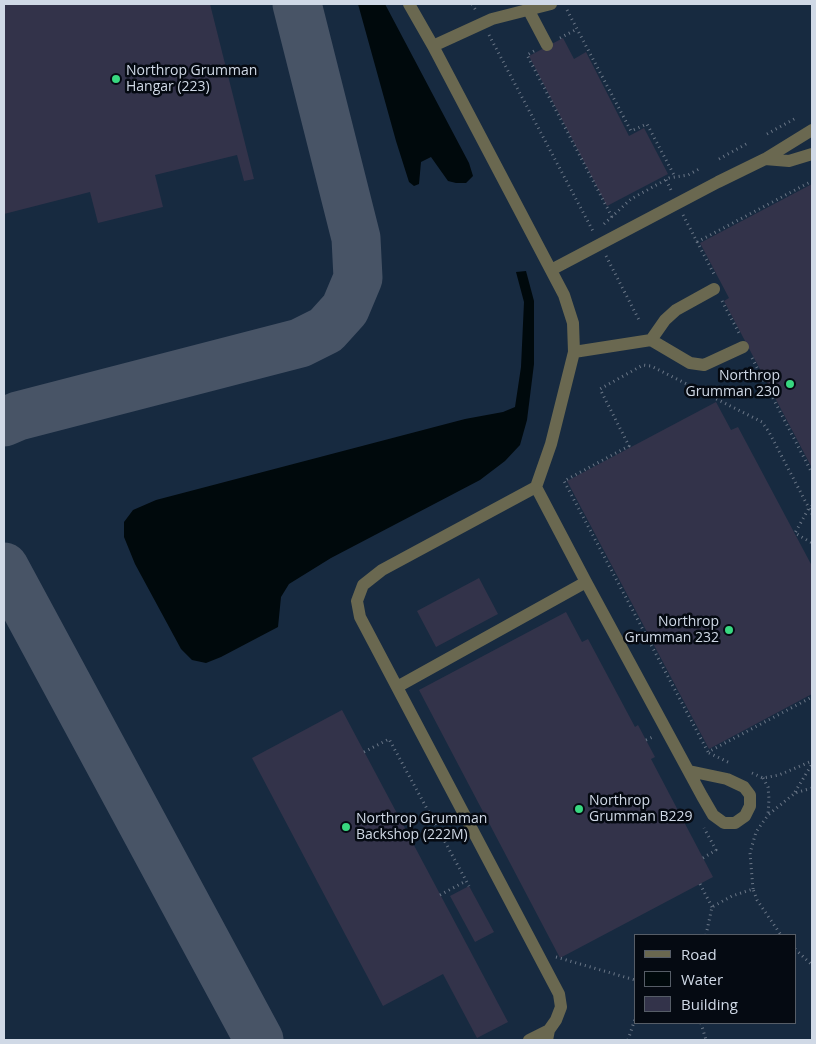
<!DOCTYPE html>
<html>
<head>
<meta charset="utf-8">
<style>
  body { margin:0 }
  #map { position:relative; width:816px; height:1044px; overflow:hidden; background:#122033; font-family:"Open Sans",sans-serif }
  canvas { display:block }
  .frame { position:absolute; inset:0; border:5px solid #d0d9e6; pointer-events:none }
  .legend { position:absolute; left:634px; top:934px; width:162px; height:90px; box-sizing:border-box; background:#050a12; border:1px solid #565d67; margin:0; padding:6px 9px; list-style:none; font-size:15px; color:#d0d9e6 }
  .legend li { display:flex; align-items:center; gap:10px; height:25px }
  .legend b { width:25px; border:1px solid #565d67 }
</style>
</head>
<body>
<div id="map">
<canvas width="816" height="1044"></canvas>
<div class="frame"></div>
<ul class="legend">
<li><b style="height:6px;background:#6a6850"></b>Road</li>
<li><b style="height:14px;background:#00090c"></b>Water</li>
<li><b style="height:14px;background:#33334a"></b>Building</li>
</ul>
</div>
<script>
const ctx = document.querySelector('canvas').getContext('2d');
ctx.lineJoin = 'round';
function fillPath(path, color) { ctx.fillStyle = color; ctx.fill(path, 'evenodd'); }
const poly = rows => new Path2D(rows.map(r => 'M' + r).join(''));
function trace(path, color, width, dash) { ctx.strokeStyle = color; ctx.lineWidth = width; ctx.lineCap = dash ? 'butt' : 'round'; ctx.setLineDash(dash || []); ctx.stroke(path); }
function write(font, color, halo, rows, align = 'center') {
  ctx.font = font + ' "Open Sans",sans-serif'; ctx.lineWidth = 5; ctx.setLineDash([]); ctx.textBaseline = 'middle'; ctx.strokeStyle = halo; ctx.fillStyle = color; for (const [text, x, y, turn = 0] of rows) {
    ctx.save(); ctx.translate(x, y); ctx.rotate((+turn || 0) * Math.PI / 180); ctx.textAlign = isNaN(turn) ? turn : align; if (halo) ctx.strokeText(text, 0, 0); ctx.fillText(text, 0, 0); ctx.restore();
  }
}
const built = poly([
  [4,4,812,4,812,1040,4,1040],
  [635,935,795,935,795,1023,635,1023]
]);
const water = poly([
  [358,4,385,4,469,163,473,176,466,183,456,183,448,181,431,157,421,162,419,184,414,186,409,182,396,141],
  [526,271,534,301,534,364,527,420,520,445,505,461,480,480,331,558,289,584,281,597,278,627,221,657,206,663,192,660,181,649,135,564,124,537,124,522,133,510,156,500,465,419,503,412,515,407,521,367,524,302,516,272]
]);
const taxiway = poly([
  [4,422,18,416,300,343,326,330,345,309,358,278,356,238,297,4],
  [4,567,259,1040]
]);
const building = poly([
  [4,4,210,4,254,179,244,181,237,155,155,175,163,207,98,223,90,192,4,214],
  [563,38,574,59,586,52,629,136,644,128,668,174,607,206,529,56],
  [812,184,812,468,724,301,729,298,700,243],
  [716,402,731,430,738,427,812,566,812,694,709,749,567,481],
  [479,578,498,614,436,647,417,611],
  [566,612,582,642,588,639,635,727,638,725,655,757,651,759,713,877,560,958,419,690],
  [342,710,508,1022,477,1038,443,974,383,1006,252,758],
  [469,886,494,932,475,942,450,896]
]);
const path = poly([
  [472,4,477,12],
  [567,10,631,131,647,124,675,177],
  [489,35,594,233],
  [560,38,577,29],
  [534,51,527,55,612,217],
  [767,134,796,118],
  [719,159,748,143],
  [666,180,672,192],
  [683,215,715,276],
  [604,224,631,199,669,178,688,175,699,169],
  [697,242,812,181],
  [606,256,639,320],
  [722,301,739,333],
  [752,358,812,473],
  [812,506,809,508,795,533,812,543],
  [812,514,769,432,762,422,651,366,643,365,600,389,629,446,564,481,708,752,812,697],
  [646,740,655,736],
  [364,752,389,739,469,886],
  [709,753,730,763],
  [752,773,763,778,779,775,812,761],
  [763,778,768,787,769,799,768,815],
  [795,792,812,764],
  [703,858,716,850,704,828],
  [700,884,712,907],
  [753,889,750,853,756,832,768,815,795,793,812,788],
  [440,895,466,881],
  [706,935,712,907,732,896,753,889,757,900,781,935],
  [795,949,812,965],
  [556,957,635,980],
  [701,1023,706,1040],
  [628,1040,635,1019]
]);
const minor = poly([
  [409,4,433,46,564,295,573,323,574,352,551,444,536,487,586,582,702,796,713,815,724,823,735,823,745,816,750,806,750,795,744,787,727,779,689,771],
  [528,9,547,45],
  [433,46,492,19,551,4],
  [765,159,789,161,812,154],
  [551,270,718,182,765,159,812,130],
  [651,340,665,320,676,310,714,289],
  [574,352,651,340,690,363,704,365,743,347],
  [536,487,382,570,363,585,357,601,360,617,559,994,561,1007,556,1020,549,1030,547,1040],
  [397,687,586,582],
  [529,1040,549,1030]
]);
const markers = [
  [116,79,5,"#38d880"],
  [790,384,5,"#38d880"],
  [729,630,5,"#38d880"],
  [579,809,5,"#38d880"],
  [346,827,5,"#38d880"]
];
const poiNames = [
  ["Northrop Grumman",126,71],
  ["Hangar (223)",126,87],
  ["Northrop",780,376,"right"],
  ["Grumman 230",780,392,"right"],
  ["Northrop",719,622,"right"],
  ["Grumman 232",719,638,"right"],
  ["Northrop",589,801],
  ["Grumman B229",589,817],
  ["Northrop Grumman",356,819],
  ["Backshop (222M)",356,835]
];
fillPath(built, '#172a40');
fillPath(water, '#00090c');
trace(taxiway, '#485466', 49);
fillPath(building, '#33334a');
trace(path, '#6b7787', 3, [1, 4]);
trace(minor, '#6a6850', 12);
for (const [x, y, r, color] of markers) { const dot = new Path2D(); dot.arc(x, y, r, 0, 2 * Math.PI); ctx.fillStyle = color; ctx.fill(dot); trace(dot, '#050a12', 2); }
write('14px', '#d0d9e6', '#050a12', poiNames, 'left');
</script>
</body>
</html>
